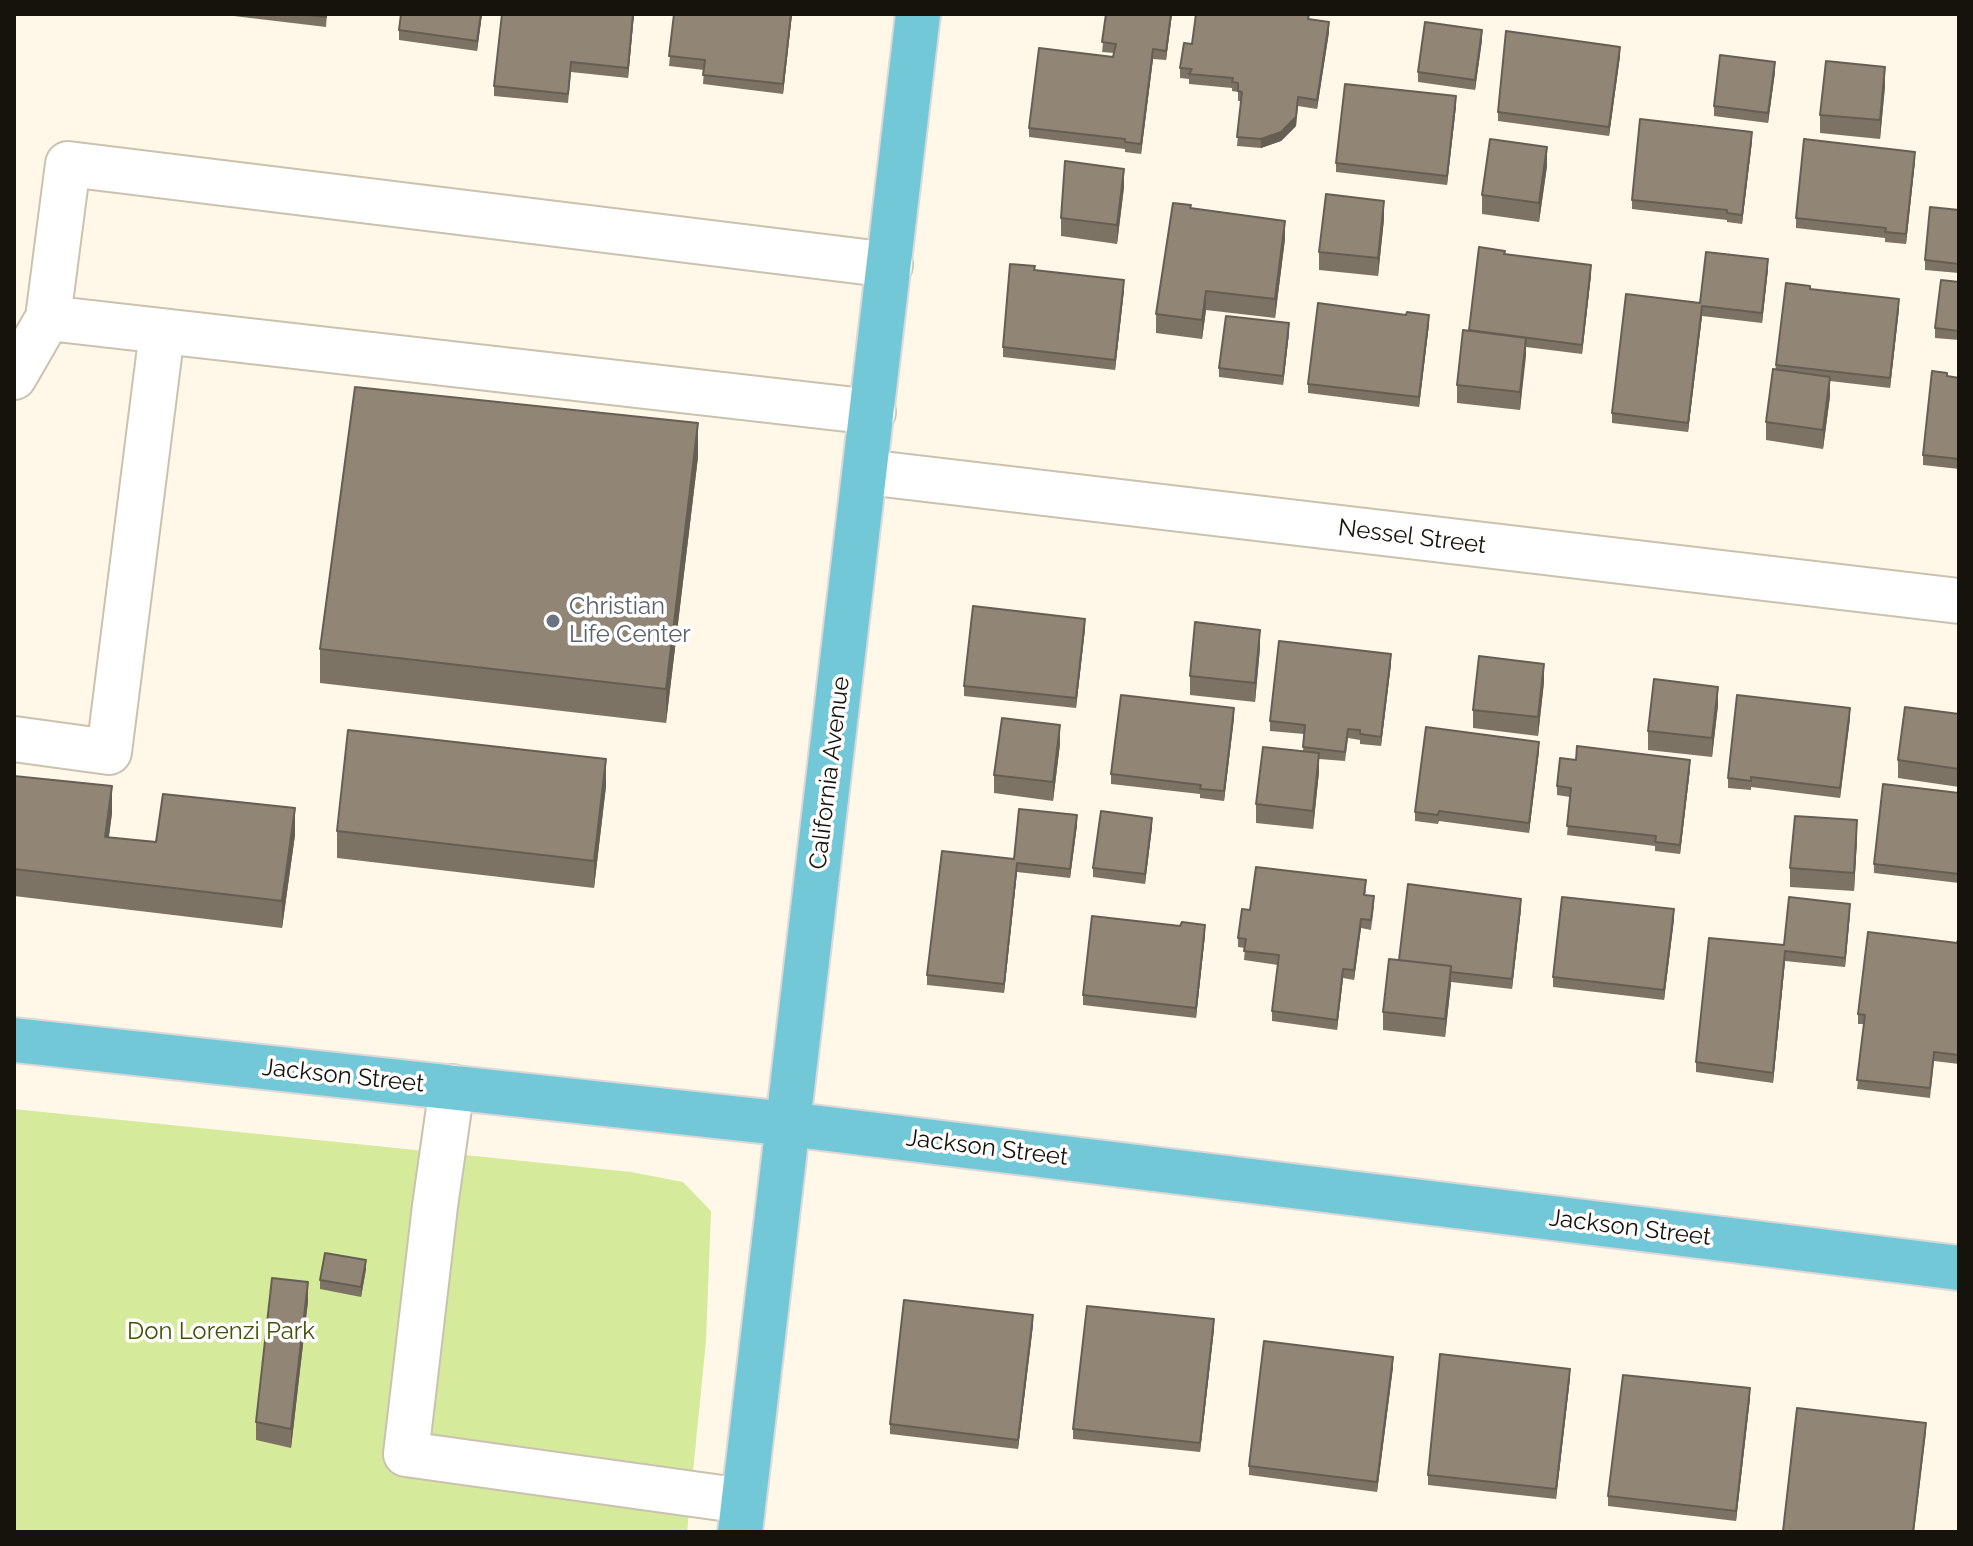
<!DOCTYPE html>
<html>
<head>
<meta charset="utf-8">
<style>
  body { margin:0 }
  #map { position:relative; width:1973px; height:1546px; overflow:hidden; background:#fff8e9; font-family:Raleway,sans-serif }
  canvas { display:block }
  .frame { position:absolute; inset:0; border:16px solid #16130c; pointer-events:none }
</style>
</head>
<body>
<div id="map">
<canvas width="1973" height="1546"></canvas>
<div class="frame"></div>
</div>
<script>
const ctx = document.querySelector('canvas').getContext('2d');
ctx.lineJoin = 'round';
function fillPath(path, color) { ctx.fillStyle = color; ctx.fill(path, 'evenodd'); }
const poly = rows => new Path2D(rows.map(r => 'M' + r).join(''));
function trace(path, color, width, dash) { ctx.strokeStyle = color; ctx.lineWidth = width; ctx.lineCap = dash ? 'butt' : 'round'; ctx.setLineDash(dash || []); ctx.stroke(path); }
function write(font, color, halo, rows, align = 'center') {
  ctx.font = font + ' Raleway,sans-serif'; ctx.lineWidth = 7; ctx.setLineDash([]); ctx.textBaseline = 'middle'; ctx.strokeStyle = halo; ctx.fillStyle = color; for (const [text, x, y, turn = 0] of rows) {
    ctx.save(); ctx.translate(x, y); ctx.rotate((+turn || 0) * Math.PI / 180); ctx.textAlign = isNaN(turn) ? turn : align; if (halo) ctx.strokeText(text, 0, 0); ctx.fillText(text, 0, 0); ctx.restore();
  }
}
const green = poly([
  [14,1109,631,1172,683,1182,711,1211,706,1341,687,1532,14,1532]
]);
const minor = poly([
  [14,377,48,318],
  [873,412,48,318,68,164,890,265],
  [866,472,1959,601],
  [14,739,109,752,162,332],
  [452,1087,435,1206,406,1454,743,1501]
]);
const major = poly([
  [14,1040,788,1124,1959,1268],
  [740,1532,918,14]
]);
const wall = poly([
  [217,14,327,14,326,27],
  [482,14,477,51,399,40,399,30],
  [634,14,628,78,571,72,568,103,494,96,494,86],
  [674,14,792,14,783,94,703,84,704,70,669,66],
  [1106,14,1172,14,1166,60,1153,59,1141,154,1125,152,1125,149,1029,137,1029,128,1113,57,1114,53,1102,52],
  [1309,19,1329,32,1317,109,1298,106,1296,126,1281,141,1261,148,1237,146,1241,101,1238,101,1238,92,1232,91,1232,88,1189,84,1189,79,1180,78,1180,68,1192,44],
  [1482,40,1475,90,1418,82,1418,72],
  [1620,56,1609,136,1498,121,1498,112],
  [1775,72,1768,123,1714,116,1714,106],
  [1885,86,1880,139,1820,133,1820,115],
  [1456,106,1447,185,1336,172,1336,163],
  [1752,141,1742,224,1727,222,1727,220,1632,209,1632,200],
  [1915,161,1906,244,1885,242,1885,238,1796,228,1796,218],
  [1547,166,1539,222,1482,214,1482,195],
  [1124,187,1117,244,1061,236,1061,218],
  [1191,208,1285,239,1275,318,1206,310,1202,339,1156,333,1156,314],
  [1959,210,1959,273,1925,270,1925,260],
  [1384,219,1378,276,1319,270,1319,252],
  [1479,247,1591,275,1582,354,1526,347,1520,410,1457,403,1457,385,1469,331],
  [1768,269,1762,323,1702,316,1688,432,1612,423,1612,413,1700,303],
  [1035,270,1124,290,1115,370,1003,357,1003,347],
  [1959,282,1959,340,1935,338,1935,328],
  [1810,289,1899,309,1890,388,1830,381,1830,396,1823,449,1766,440,1766,422,1776,365],
  [1406,315,1429,324,1419,407,1308,393,1308,384],
  [1289,333,1283,385,1219,377,1219,368],
  [1959,378,1959,469,1923,465,1923,455],
  [698,457,666,723,320,683,320,649],
  [1085,629,1076,708,964,696,964,686],
  [1260,648,1255,702,1190,695,1190,676],
  [1391,664,1381,746,1360,744,1360,740,1348,738,1345,761,1319,759,1319,772,1313,829,1256,823,1256,804,1303,752,1304,734,1270,731,1270,721],
  [1544,682,1538,736,1473,728,1473,710],
  [1718,705,1712,757,1648,750,1648,731],
  [1959,714,1959,787,1898,778,1898,760],
  [1234,718,1224,801,1200,798,1200,794,1111,784,1111,774],
  [1850,718,1840,798,1751,787,1751,790,1728,788,1728,778],
  [1060,744,1053,801,994,793,994,775],
  [1539,751,1529,833,1439,821,1438,824,1415,821,1415,812],
  [1576,760,1690,769,1680,854,1655,851,1655,846,1567,835,1570,797,1557,795,1557,786],
  [14,776,112,813,109,837,156,842,295,835,282,928,14,896],
  [606,786,594,888,337,858,337,831],
  [1959,793,1959,883,1874,873,1874,864],
  [1077,825,1070,878,1017,872,1004,993,927,985,927,975,1014,859],
  [1152,827,1145,884,1093,877,1093,868],
  [1857,839,1854,891,1790,887,1790,868],
  [1366,890,1365,895,1374,906,1371,930,1361,928,1354,980,1343,978,1337,1030,1272,1021,1272,1011,1278,965,1244,960,1245,948,1238,947,1238,938,1250,910],
  [1521,909,1512,989,1451,982,1445,1037,1383,1030,1383,1012,1399,960],
  [1850,913,1845,967,1785,961,1773,1083,1696,1072,1696,1062,1784,945],
  [1674,919,1664,1000,1553,987,1553,977],
  [1205,935,1196,1018,1083,1005,1083,995],
  [1959,940,1959,1064,1934,1061,1930,1098,1857,1089,1864,1024,1858,1024,1858,1014,1957,943],
  [366,1269,361,1297,320,1289,320,1280],
  [308,1301,291,1448,256,1440,256,1422],
  [1033,1325,1018,1449,890,1434,890,1424],
  [1214,1329,1200,1452,1073,1439,1073,1429],
  [1393,1367,1377,1492,1249,1475,1249,1466],
  [1570,1378,1556,1499,1428,1485,1428,1475],
  [1750,1398,1736,1521,1608,1506,1608,1496]
]);
const shadedWall = poly([
  [481,14,482,14,477,51,477,41],
  [633,14,634,14,628,78,628,68],
  [791,14,792,14,783,94,783,84],
  [1171,14,1172,14,1166,60,1166,51],
  [1329,22,1329,32,1317,109,1317,100],
  [1482,30,1482,40,1475,90,1475,80],
  [1620,47,1620,56,1609,136,1609,127],
  [1153,49,1153,59,1141,154,1141,144],
  [1775,62,1775,72,1768,123,1768,113],
  [1885,67,1885,86,1880,139,1880,120],
  [1456,96,1456,106,1447,185,1447,176],
  [1298,97,1296,126,1281,141,1261,148,1261,139],
  [1752,132,1752,141,1742,224,1742,215],
  [1547,147,1547,166,1539,222,1539,203],
  [1915,152,1915,161,1906,244,1906,234],
  [1124,169,1124,187,1117,244,1117,225],
  [1384,201,1384,219,1378,276,1378,258],
  [1285,221,1285,239,1275,318,1275,299],
  [1768,259,1768,269,1762,323,1762,313],
  [1591,265,1591,275,1582,354,1582,345],
  [1124,280,1124,290,1115,370,1115,360],
  [1206,291,1206,310,1202,339,1202,320],
  [1899,299,1899,309,1890,388,1890,378],
  [1702,306,1702,316,1688,432,1688,423],
  [1429,315,1429,324,1419,407,1419,397],
  [1289,323,1289,333,1283,385,1283,376],
  [1526,338,1526,356,1520,410,1520,392],
  [1830,377,1830,396,1823,449,1823,430],
  [698,423,698,457,666,723,666,689],
  [1085,619,1085,629,1076,708,1076,698],
  [1260,630,1260,648,1255,702,1255,683],
  [1391,654,1391,664,1381,746,1381,737],
  [1544,664,1544,682,1538,736,1538,717],
  [1718,687,1718,705,1712,757,1712,738],
  [1234,708,1234,718,1224,801,1224,791],
  [1850,708,1850,718,1840,798,1840,788],
  [1060,725,1060,744,1053,801,1053,782],
  [1539,742,1539,751,1529,833,1529,823],
  [1319,753,1319,772,1313,829,1313,811],
  [606,759,606,786,594,888,594,861],
  [1690,760,1690,769,1680,854,1680,845],
  [112,786,112,813,105,864,105,837],
  [295,808,295,835,282,928,282,901],
  [1077,815,1077,825,1070,878,1070,869],
  [1152,818,1152,827,1145,884,1145,874],
  [1857,820,1857,839,1854,891,1854,873],
  [1017,863,1017,872,1004,993,1004,984],
  [1521,899,1521,909,1512,989,1512,979],
  [1850,904,1850,913,1845,967,1845,958],
  [1674,909,1674,919,1664,1000,1664,990],
  [1361,919,1361,928,1354,980,1354,970],
  [1205,925,1205,935,1196,1018,1196,1008],
  [1785,951,1785,961,1773,1083,1773,1073],
  [1451,966,1451,984,1445,1037,1445,1019],
  [1343,969,1343,978,1337,1030,1337,1020],
  [366,1260,366,1269,361,1297,361,1287],
  [308,1282,308,1301,291,1448,291,1429],
  [1033,1315,1033,1325,1018,1449,1018,1440],
  [1214,1319,1214,1329,1200,1452,1200,1443],
  [1393,1357,1393,1367,1377,1492,1377,1482],
  [1570,1369,1570,1378,1556,1499,1556,1489],
  [1750,1388,1750,1398,1736,1521,1736,1511],
  [1926,1423,1926,1432,1914,1532,1913,1532]
]);
const building = poly([
  [298,14,326,14,326,17,298,14],
  [401,14,481,14,477,41,399,30,401,14],
  [502,14,633,14,628,68,571,62,568,94,494,86,502,14],
  [674,14,791,14,783,84,703,75,705,60,669,56,674,14],
  [1106,14,1171,14,1166,51,1153,49,1141,144,1125,142,1125,139,1029,128,1039,48,1113,57,1116,44,1102,42,1106,14],
  [1196,14,1309,14,1308,19,1329,22,1317,100,1298,97,1296,117,1281,132,1261,139,1237,137,1242,92,1238,91,1238,83,1232,82,1233,78,1189,74,1192,69,1180,68,1184,43,1192,44,1196,14],
  [1425,22,1482,30,1475,80,1418,72,1425,22],
  [1506,31,1620,47,1609,127,1498,112,1506,31],
  [1720,55,1775,62,1768,113,1714,106,1720,55],
  [1826,61,1885,67,1880,120,1820,115,1826,61],
  [1345,84,1456,96,1447,176,1336,163,1345,84],
  [1640,119,1752,132,1742,215,1727,213,1727,210,1632,200,1640,119],
  [1490,139,1547,147,1539,203,1482,195,1490,139],
  [1804,139,1915,152,1906,234,1885,232,1886,228,1796,218,1804,139],
  [1065,161,1124,169,1117,225,1061,218,1065,161],
  [1326,194,1384,201,1378,258,1319,252,1326,194],
  [1173,203,1191,205,1190,208,1285,221,1275,299,1206,291,1202,320,1156,314,1173,203],
  [1930,207,1959,210,1959,264,1925,260,1930,207],
  [1479,247,1505,251,1504,254,1591,265,1582,345,1469,330,1479,247],
  [1706,252,1768,259,1762,313,1702,306,1688,423,1612,413,1626,294,1700,303,1706,252],
  [1010,264,1035,266,1034,270,1124,280,1115,360,1003,347,1010,264],
  [1941,280,1959,282,1959,331,1935,328,1941,280],
  [1786,283,1810,286,1810,289,1899,299,1890,378,1776,365,1786,283],
  [1318,303,1406,315,1407,312,1429,315,1419,397,1308,384,1318,303],
  [1226,316,1289,323,1283,376,1219,368,1226,316],
  [1463,330,1526,338,1520,392,1457,385,1463,330],
  [1773,369,1830,377,1823,430,1766,422,1773,369],
  [1932,371,1947,373,1947,376,1959,378,1959,459,1923,455,1932,371],
  [355,387,698,423,666,689,320,649,355,387],
  [973,606,1085,619,1076,698,964,686,973,606],
  [1195,622,1260,630,1255,683,1190,676,1195,622],
  [1279,641,1391,654,1381,737,1360,734,1360,730,1348,729,1345,752,1303,747,1305,725,1270,721,1279,641],
  [1479,656,1544,664,1538,717,1473,710,1479,656],
  [1654,679,1718,687,1712,738,1648,731,1654,679],
  [1121,695,1234,708,1224,791,1200,789,1201,785,1111,774,1121,695],
  [1737,695,1850,708,1840,788,1751,777,1751,781,1728,778,1737,695],
  [1905,707,1959,714,1959,769,1898,760,1905,707],
  [1002,718,1060,725,1053,782,994,775,1002,718],
  [1426,727,1539,742,1529,823,1439,811,1438,815,1415,812,1426,727],
  [348,730,606,759,594,861,337,831,348,730],
  [1577,746,1690,760,1680,845,1655,842,1656,836,1567,826,1571,788,1557,786,1560,758,1576,760,1577,746],
  [1263,747,1319,753,1313,811,1256,804,1263,747],
  [14,776,112,786,105,837,156,842,163,794,295,808,282,901,14,869,14,776],
  [1883,784,1959,793,1959,874,1874,864,1883,784],
  [1019,809,1077,815,1070,869,1017,863,1004,984,927,975,942,851,1014,859,1019,809],
  [1101,811,1152,818,1145,874,1093,868,1101,811],
  [1795,816,1857,820,1854,873,1790,868,1795,816],
  [1256,867,1366,880,1364,895,1374,896,1371,920,1361,919,1354,970,1343,969,1337,1020,1272,1011,1279,955,1244,951,1246,939,1238,938,1242,909,1250,910,1256,867],
  [1408,884,1521,899,1512,979,1451,972,1451,966,1399,960,1408,884],
  [1562,897,1674,909,1664,990,1553,977,1562,897],
  [1789,897,1850,904,1845,958,1785,951,1773,1073,1696,1062,1709,938,1784,945,1789,897],
  [1092,916,1180,926,1182,922,1205,925,1196,1008,1083,995,1092,916],
  [1868,932,1957,943,1958,940,1959,940,1959,1055,1934,1052,1930,1088,1857,1080,1865,1015,1858,1014,1868,932],
  [1389,959,1451,966,1445,1019,1383,1012,1389,959],
  [325,1253,366,1260,361,1287,320,1280,325,1253],
  [272,1278,308,1282,291,1429,256,1422,272,1278],
  [904,1300,1033,1315,1018,1440,890,1424,904,1300],
  [1087,1306,1214,1319,1200,1443,1073,1429,1087,1306],
  [1264,1341,1393,1357,1377,1482,1249,1466,1264,1341],
  [1440,1354,1570,1369,1556,1489,1428,1475,1440,1354],
  [1623,1375,1750,1388,1736,1511,1608,1496,1623,1375],
  [1797,1408,1926,1423,1913,1532,1783,1531,1797,1408]
]);
const markers = [
  [553,621,8,"#6b7280"]
];
const streetNames = [
  ["Nessel Street",1412,537,7],
  ["California Avenue",830,773,-83],
  ["Jackson Street",343,1076,6],
  ["Jackson Street",987,1148,7],
  ["Jackson Street",1630,1228,7]
];
const worshipNames = [
  ["Christian",569,607],
  ["Life Center",569,635]
];
const parkNames = [
  ["Don Lorenzi Park",221,1332]
];
fillPath(green, '#d6ea9c');
trace(minor, '#cac2af', 48);
trace(major, '#dad9d8', 48);
trace(minor, '#fff', 44);
trace(major, '#73c8d8', 44);
fillPath(wall, '#7d7365');
fillPath(shadedWall, '#665e53');
fillPath(building, '#918676');
trace(building, '#665e53', 2);
for (const [x, y, r, color] of markers) { const dot = new Path2D(); dot.arc(x, y, r, 0, 2 * Math.PI); ctx.fillStyle = color; ctx.fill(dot); trace(dot, '#fff', 3); }
write('24px', '#16130c', '#fff', streetNames);
write('24px', '#5b616d', '#fff', worshipNames, 'left');
write('24px', '#445108', '#fff', parkNames);
</script>
</body>
</html>
